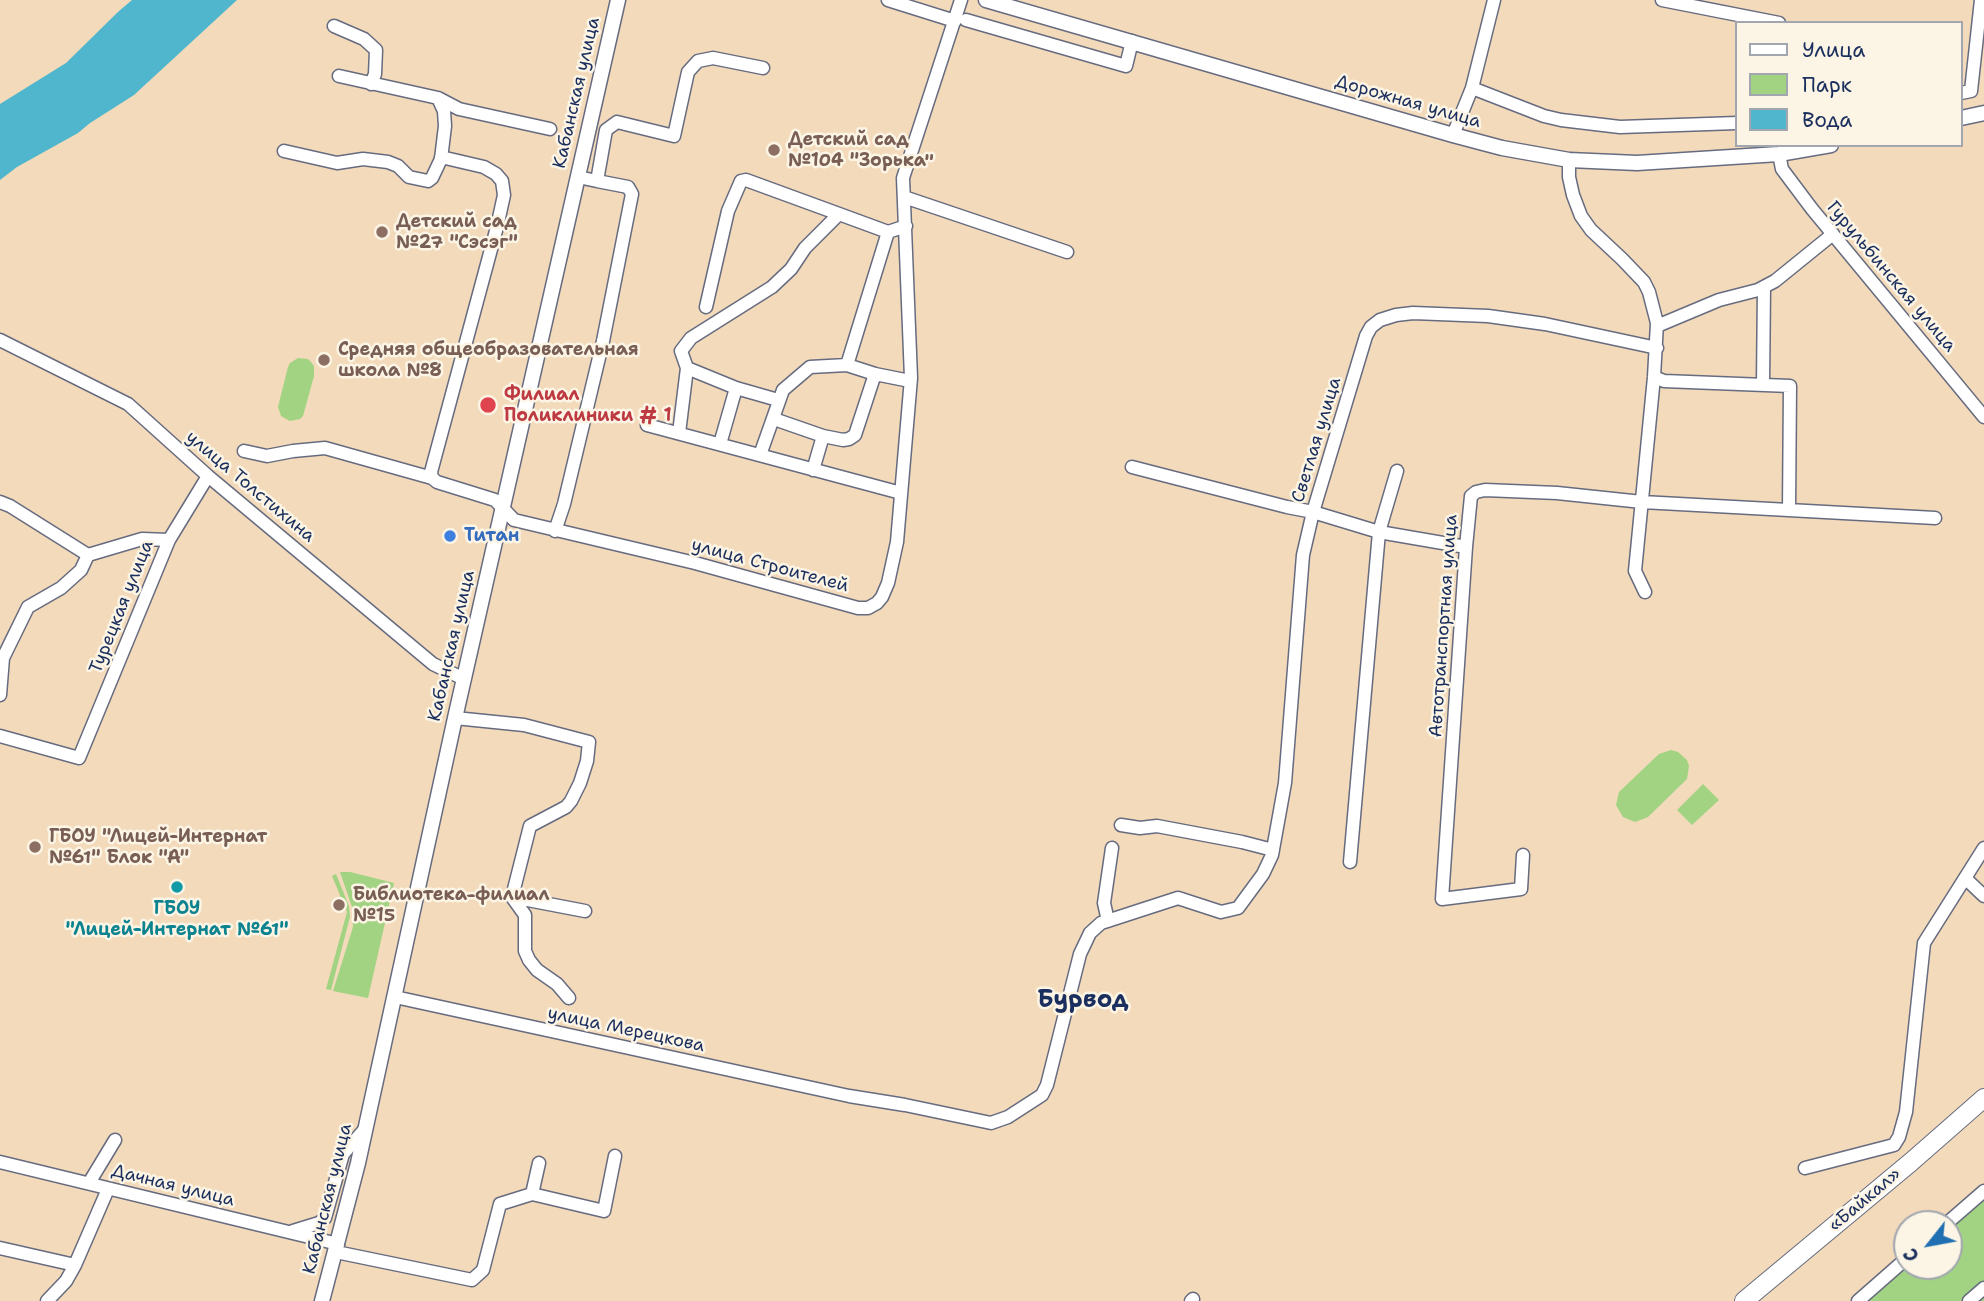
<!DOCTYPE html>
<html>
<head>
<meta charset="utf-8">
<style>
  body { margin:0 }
  #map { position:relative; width:1984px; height:1301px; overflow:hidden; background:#f2dabb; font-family:"Shantell Sans",sans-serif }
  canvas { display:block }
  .legend { position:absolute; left:1735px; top:21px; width:228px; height:126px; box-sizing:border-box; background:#fcf5e5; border:2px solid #a2a6af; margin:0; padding:9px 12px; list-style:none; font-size:21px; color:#1b2f5e }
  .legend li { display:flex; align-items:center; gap:14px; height:35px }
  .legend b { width:35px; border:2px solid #a2a6af }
  .north { position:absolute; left:1893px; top:1210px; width:70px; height:70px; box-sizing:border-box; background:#fcf5e5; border:2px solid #a2a6af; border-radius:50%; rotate:239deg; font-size:19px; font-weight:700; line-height:28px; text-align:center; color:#1b2f5e }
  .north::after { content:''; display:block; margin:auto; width:24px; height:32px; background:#1f6fb2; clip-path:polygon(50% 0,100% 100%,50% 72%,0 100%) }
</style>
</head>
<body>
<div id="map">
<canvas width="1984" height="1301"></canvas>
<ul class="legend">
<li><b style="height:9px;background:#fff"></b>Улица</li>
<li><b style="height:19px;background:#a1d382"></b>Парк</li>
<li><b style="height:19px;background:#4fb6cd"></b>Вода</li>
</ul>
<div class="north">С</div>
</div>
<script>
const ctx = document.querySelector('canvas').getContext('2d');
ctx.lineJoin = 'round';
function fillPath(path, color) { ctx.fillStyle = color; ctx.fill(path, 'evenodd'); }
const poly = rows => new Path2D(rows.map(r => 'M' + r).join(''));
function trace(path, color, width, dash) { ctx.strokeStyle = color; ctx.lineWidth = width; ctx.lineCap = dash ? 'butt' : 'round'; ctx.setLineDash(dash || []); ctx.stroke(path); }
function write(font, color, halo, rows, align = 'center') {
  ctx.font = font + ' "Shantell Sans",sans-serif'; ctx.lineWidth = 5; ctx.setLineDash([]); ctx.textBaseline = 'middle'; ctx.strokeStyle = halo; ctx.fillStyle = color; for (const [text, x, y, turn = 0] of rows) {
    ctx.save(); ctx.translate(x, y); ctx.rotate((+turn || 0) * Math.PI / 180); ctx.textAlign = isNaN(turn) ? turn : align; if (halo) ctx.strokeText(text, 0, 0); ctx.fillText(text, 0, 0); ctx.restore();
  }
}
const green = poly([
  [298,358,308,359,311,362,314,366,314,376,303,416,300,419,290,421,281,416,278,407,288,367,290,363],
  [1671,750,1678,752,1687,760,1689,766,1687,779,1648,817,1635,822,1623,817,1616,805,1619,792,1659,754],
  [1703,784,1719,800,1692,825,1677,810],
  [340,872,350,872,394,883,368,998,333,991,353,927,352,907],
  [336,874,349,906,350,917,331,990,326,989,347,912,332,876],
  [1984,1198,1984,1301,1867,1301,1907,1266,1949,1266,1949,1229]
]);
const water = poly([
  [132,0,237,0,134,95,90,123,78,133,17,167,0,180,0,104,66,63,119,11]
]);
const minor = poly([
  [888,0,955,21],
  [1662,0,1779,23],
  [966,20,1126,66,1132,41],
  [334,26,364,39,376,50,375,74,371,84],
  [339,76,438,98,459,109,550,129],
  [1472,88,1544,116,1561,120,1620,127,1737,123],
  [1961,93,1971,91,1981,0],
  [1453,135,1472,88,1494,0],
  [284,151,337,163,363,159,388,162,398,166,409,177,428,181,432,178,441,159,445,126,444,111,438,98],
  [1779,154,1782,169,1812,209,1984,417],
  [441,157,484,167,496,174,502,181,504,195,497,227,431,472,432,478,437,482,495,500,514,520,695,563,858,608,868,608,877,603,882,597,888,583,897,542,911,378,903,178,961,0],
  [1569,160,1569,177,1573,195,1581,216,1591,230,1622,259,1644,282,1649,292,1657,323,1654,377,1635,571,1645,592],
  [578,177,597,181,606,130,617,122,674,136,688,72,698,61,713,58,763,68],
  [904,197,1067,252],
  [706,307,728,211,741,181,746,180,839,214],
  [1657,326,1719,300,1758,290,1775,281,1833,234],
  [0,340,128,404,208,476,433,664,464,679],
  [847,365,875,374,910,381],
  [687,368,736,388,778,400],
  [1654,377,1664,381,1790,386,1789,510],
  [1763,384,1764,287],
  [774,419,823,436,813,470],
  [647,425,901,493],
  [679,433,687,368,681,351,691,338,772,287,791,269,805,248,839,214,888,232],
  [823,436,843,440,849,439,855,435,875,374],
  [720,444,736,388],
  [244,451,267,456,293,451,325,448,432,478],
  [760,455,783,390,810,367,847,365,888,232,906,226],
  [1132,467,1287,507,1313,512,1379,532,1466,547],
  [0,502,10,506,88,555],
  [555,531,564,504,603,341,632,194,628,187,597,181],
  [0,695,3,658,28,607,61,588,81,570,88,555,142,539,169,540],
  [455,718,524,725,589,742,587,761,580,783,571,801,566,807,530,826,512,897,525,915,525,951,529,960,537,970,557,984,569,998],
  [0,736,79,758,169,540,208,476],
  [1121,825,1140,828,1157,826,1242,842,1273,850],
  [1523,855,1521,889,1442,899,1466,547,1471,496,1476,492,1485,490,1557,493,1642,502,1935,518],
  [1350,862,1379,532,1397,471],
  [1965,878,1984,896],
  [512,897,585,911],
  [1108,921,1104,903,1112,848],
  [395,997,849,1096,905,1105,991,1123,1008,1117,1042,1095,1047,1085,1080,954,1090,933,1101,923,1178,898,1221,912,1238,908,1263,874,1272,855,1285,783,1303,555,1313,512,1366,336,1371,327,1380,320,1396,315,1413,313,1488,316,1545,324,1657,348],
  [0,1162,338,1244],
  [1805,1168,1894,1145,1899,1137,1906,1112,1924,943,1984,848],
  [89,1183,115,1140],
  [532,1194,604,1211,615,1156],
  [1946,1224,1984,1191],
  [293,1231,319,1223,325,1218,343,1154,365,1129],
  [0,1248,75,1265,108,1189],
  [336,1252,472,1280,483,1270,500,1204,532,1194,539,1163],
  [47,1301,66,1281,75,1265],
  [1191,1301,1193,1299],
  [1858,1301,1907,1258],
  [1969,1301,1984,1288]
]);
const major = poly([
  [986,0,1453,135,1502,148,1569,160,1637,163,1779,154,1831,145],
  [1961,118,1984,113],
  [322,1301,358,1163,455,718,618,0]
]);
const highway = poly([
  [1744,1301,1911,1162,1984,1098]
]);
const markers = [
  [774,150,7,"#8d6e63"],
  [382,232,7,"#8d6e63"],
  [324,360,7,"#8d6e63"],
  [488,405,9,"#e0444e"],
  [450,536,7,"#3f7fe0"],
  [35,847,7,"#8d6e63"],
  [177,887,7,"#0f9aa8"],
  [339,905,7,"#8d6e63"]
];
const streetNames = [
  ["Кабанская улица",577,93,-77],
  ["Дорожная улица",1408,102,16],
  ["Гурульбинская улица",1891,277,50],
  ["Светлая улица",1317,440,-73],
  ["улица Толстихина",250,487,40],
  ["улица Строителей",770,566,15],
  ["Турецкая улица",122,607,-68],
  ["Автотранспортная улица",1444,626,-86],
  ["Кабанская улица",452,646,-77],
  ["улица Мерецкова",626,1030,12],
  ["Дачная улица",173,1186,14],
  ["Кабанская улица",328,1199,-76],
  ["«Байкал»",1865,1200,-40]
];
const educationNames = [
  ["Детский сад",788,140],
  ["№104 \"Зорька\"",788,161],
  ["Детский сад",396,222],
  ["№27 \"Сэсэг\"",396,243],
  ["Средняя общеобразовательная",338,350],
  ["школа №8",338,371],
  ["ГБОУ \"Лицей-Интернат",49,837],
  ["№61\" Блок \"А\"",49,858],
  ["Библиотека-филиал",353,895],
  ["№15",353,916]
];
const healthNames = [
  ["Филиал",504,395],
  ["Поликлиники # 1",504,416]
];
const shopNames = [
  ["Титан",464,536]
];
const cultureNames = [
  ["ГБОУ",177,909],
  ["\"Лицей-Интернат №61\"",177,930]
];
const districtNames = [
  ["Бурвод",1083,1001]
];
fillPath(green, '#a1d382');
fillPath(water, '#4fb6cd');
trace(minor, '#666b7f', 15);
trace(major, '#666b7f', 17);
trace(highway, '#666b7f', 20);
trace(minor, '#fff', 12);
trace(major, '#fff', 14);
trace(highway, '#fff', 18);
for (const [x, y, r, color] of markers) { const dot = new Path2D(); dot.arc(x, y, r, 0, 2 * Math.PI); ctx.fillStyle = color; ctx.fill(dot); trace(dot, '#fcf5e5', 2.5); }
write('18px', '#1b2f5e', '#fcf5e5', streetNames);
write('bold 18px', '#785e54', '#fcf5e5', educationNames, 'left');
write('bold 18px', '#be3a42', '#fcf5e5', healthNames, 'left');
write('bold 18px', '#366cbe', '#fcf5e5', shopNames, 'left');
write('bold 18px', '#0d838f', '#fcf5e5', cultureNames);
write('bold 24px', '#1b2f5e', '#fcf5e5', districtNames);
</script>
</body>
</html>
